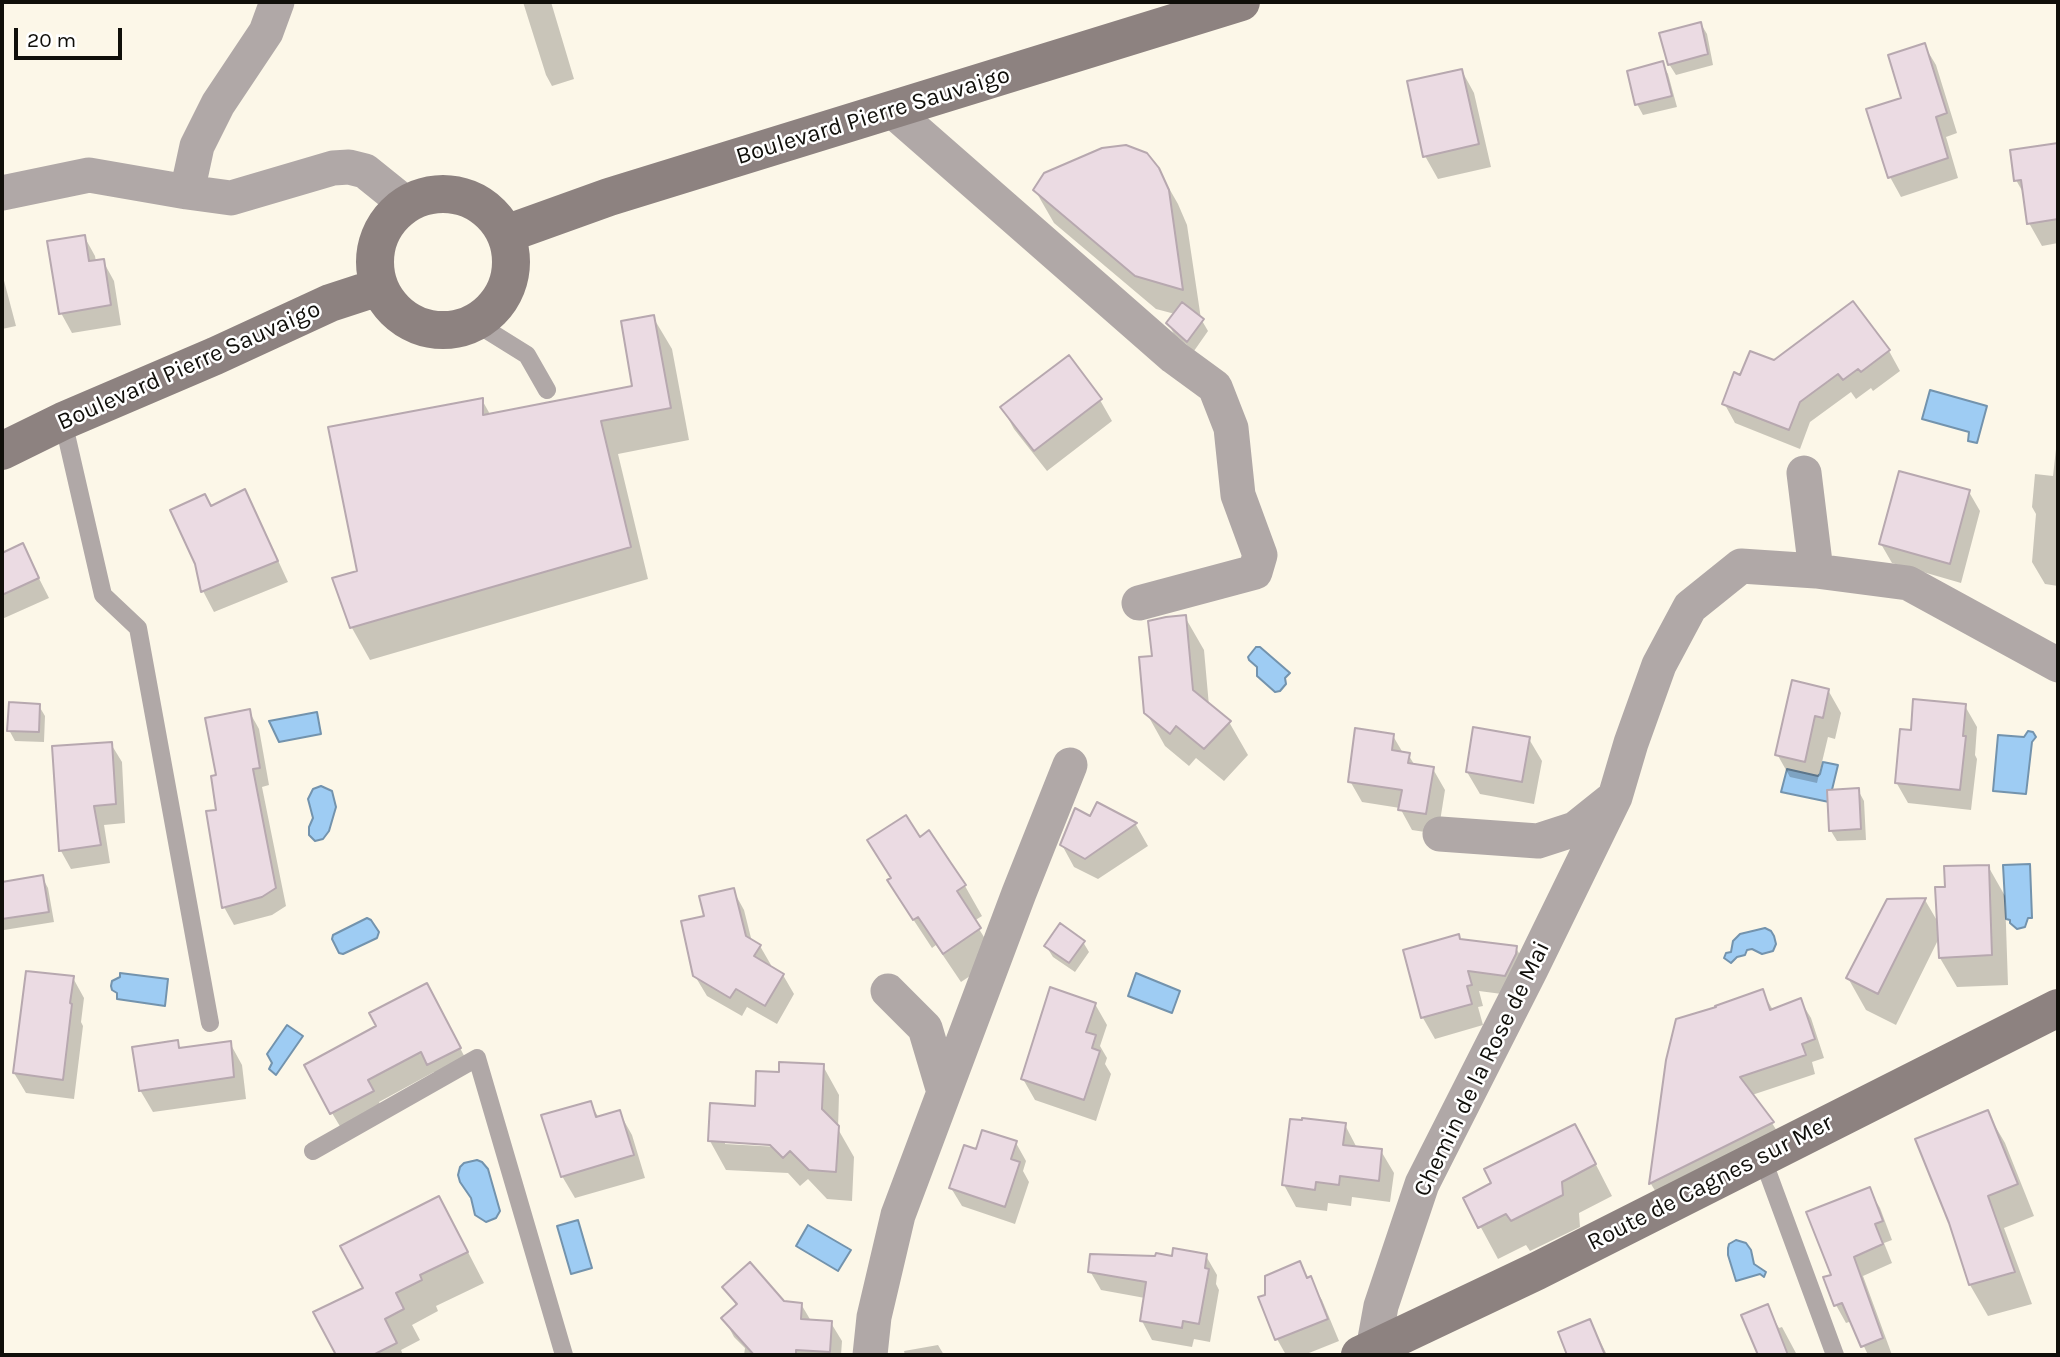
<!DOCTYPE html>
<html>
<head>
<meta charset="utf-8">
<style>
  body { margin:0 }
  #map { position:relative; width:2060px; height:1357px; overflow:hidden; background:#fcf7e8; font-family:Karla,sans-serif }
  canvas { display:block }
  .frame { position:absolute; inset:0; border:4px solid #100f0a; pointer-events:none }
  .scale { position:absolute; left:14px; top:28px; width:108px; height:32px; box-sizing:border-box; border:4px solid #100f0a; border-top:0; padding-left:9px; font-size:21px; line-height:24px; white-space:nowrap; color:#100f0a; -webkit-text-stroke:5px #fff; paint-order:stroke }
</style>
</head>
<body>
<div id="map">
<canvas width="2060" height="1357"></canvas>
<div class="frame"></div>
<div class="scale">20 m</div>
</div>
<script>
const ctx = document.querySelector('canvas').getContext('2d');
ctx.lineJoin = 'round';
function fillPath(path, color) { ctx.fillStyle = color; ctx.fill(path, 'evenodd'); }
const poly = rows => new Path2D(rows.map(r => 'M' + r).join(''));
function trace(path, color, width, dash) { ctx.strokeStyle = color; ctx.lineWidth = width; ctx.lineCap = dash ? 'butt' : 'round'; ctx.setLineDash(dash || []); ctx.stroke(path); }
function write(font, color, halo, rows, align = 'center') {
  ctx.font = font + ' Karla,sans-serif'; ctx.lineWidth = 5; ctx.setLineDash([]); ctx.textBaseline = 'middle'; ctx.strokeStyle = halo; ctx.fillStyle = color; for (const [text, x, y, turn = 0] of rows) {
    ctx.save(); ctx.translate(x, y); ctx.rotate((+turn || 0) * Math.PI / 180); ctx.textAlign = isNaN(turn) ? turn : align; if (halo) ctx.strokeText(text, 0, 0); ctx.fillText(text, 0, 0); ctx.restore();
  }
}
const water = poly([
  [1930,390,1987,406,1977,443,1968,441,1969,432,1922,419,1930,390],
  [1256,647,1260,647,1290,673,1285,678,1286,684,1280,691,1275,692,1257,676,1257,667,1249,660,1248,657,1256,647],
  [317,712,321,734,279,742,269,721,317,712],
  [2028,731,2033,732,2036,737,2032,742,2026,794,1993,791,1998,735,2024,737,2028,731],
  [1823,762,1838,765,1829,802,1781,792,1787,769,1818,776,1820,774,1823,762],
  [321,786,332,791,336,807,329,831,323,839,315,841,309,835,309,827,313,818,308,799,313,789,321,786],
  [2030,864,2032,918,2028,918,2025,927,2017,929,2010,923,2010,920,2006,919,2003,865,2030,864],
  [367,918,371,920,379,932,377,938,343,954,339,953,332,939,333,935,367,918],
  [1765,928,1771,931,1774,936,1776,944,1773,951,1762,954,1752,949,1747,950,1745,955,1737,957,1731,963,1724,958,1726,953,1731,952,1733,941,1740,934,1765,928],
  [120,973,168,979,165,1006,117,999,117,993,112,990,111,986,112,981,120,977,120,973],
  [1136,973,1180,991,1172,1013,1128,996,1136,973],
  [287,1025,303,1036,276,1075,269,1069,272,1063,267,1054,287,1025],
  [477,1160,482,1162,488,1169,500,1211,496,1218,486,1222,475,1215,471,1198,460,1182,458,1175,460,1167,464,1163,477,1160],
  [578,1220,592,1268,571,1274,557,1226,578,1220],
  [808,1225,851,1250,838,1271,796,1246,808,1225],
  [1736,1240,1746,1243,1751,1250,1754,1264,1766,1272,1764,1277,1760,1274,1736,1281,1728,1255,1728,1248,1729,1244,1736,1240]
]);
const shadow = poly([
  [523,2,551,2,574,79,552,86,546,75],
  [1701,24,1707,34,1713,65,1676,75,1669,64],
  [1924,45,1936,65,1957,133,1946,137,1958,178,1901,197,1890,177],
  [1662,63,1668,74,1677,107,1643,115,1637,104],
  [1462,71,1474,93,1491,167,1438,179,1425,156],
  [2058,145,2058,243,2042,246,2029,223,2025,196,2016,180,2012,152],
  [1158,169,1178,204,1187,225,1201,319,1208,331,1194,351,1174,334,1168,323,1175,314,1156,309,1054,223,1035,190],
  [84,236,95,256,96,262,103,261,114,281,121,325,72,333,61,313],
  [2,273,16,326,2,329],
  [1853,303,1889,351,1900,371,1873,391,1871,388,1856,399,1851,392,1810,422,1800,449,1735,423,1724,403,1741,377,1774,362],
  [653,317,672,349,689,440,618,454,648,579,370,660,352,628,334,579,359,572,482,400,491,416,635,387],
  [1100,400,1112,421,1047,471,1014,429,1002,407],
  [2058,431,2058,586,2045,584,2032,562,2036,514,2032,507,2035,474,2053,476],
  [244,492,256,513,288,582,214,612,203,591,197,564],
  [1969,492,1980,511,1961,583,1892,563,1881,544],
  [22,545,49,598,2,619,2,554],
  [1185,617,1204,650,1209,706,1229,722,1248,755,1224,781,1196,758,1189,766,1165,746,1146,712,1154,658],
  [1828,690,1841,713,1835,739,1828,737,1817,783,1790,777,1777,754],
  [39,706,45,716,44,742,15,741,9,730],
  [1965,706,1977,727,1975,755,1977,759,1971,810,1908,803,1896,782,1912,732],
  [249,711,259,729,269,785,262,787,286,906,272,915,234,925,224,907,219,811],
  [1393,736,1403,753,1408,754,1415,766,1433,769,1445,790,1438,834,1412,830,1400,808,1362,802,1350,781],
  [1529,739,1542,761,1534,804,1480,794,1467,772],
  [111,744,122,762,125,823,104,825,110,863,71,869,61,851],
  [1858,790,1864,801,1866,840,1837,841,1831,831],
  [1097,805,1136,825,1148,846,1098,879,1074,867,1062,845,1091,818],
  [929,833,965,886,982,916,974,921,997,958,961,982,936,945,932,948,907,910,892,879,919,839],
  [1988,866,2005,896,2008,985,1957,987,1940,958,1939,938,1896,1025,1866,1010,1848,978,1925,900,1939,924],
  [42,877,48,888,54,922,4,930,2,927,2,898,5,883],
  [733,890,744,910,752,942,760,946,771,965,770,967,783,975,794,994,777,1024,747,1007,742,1016,707,996,695,976,706,918],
  [1460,941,1516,948,1528,969,1517,996,1479,991,1483,1006,1478,1007,1483,1025,1435,1039,1423,1018,1405,951],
  [1083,942,1089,952,1075,972,1053,957,1046,946],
  [73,978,84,998,81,1022,83,1026,74,1099,26,1093,14,1073],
  [1762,991,1773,1010,1800,1000,1811,1018,1824,1058,1812,1062,1815,1074,1752,1095,1772,1123,1783,1141,1662,1202,1651,1184,1667,1060],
  [1095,1004,1107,1025,1100,1046,1107,1058,1105,1064,1111,1074,1096,1121,1035,1100,1023,1079],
  [438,1006,471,1069,441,1085,434,1072,379,1102,384,1112,344,1133,332,1113],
  [177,1042,181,1049,230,1043,242,1065,246,1099,153,1112,140,1090],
  [823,1066,839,1095,838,1129,854,1157,852,1201,827,1199,808,1179,800,1186,788,1173,726,1170,710,1141,756,1107,781,1074],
  [725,1140,779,1144,778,1147,725,1144],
  [590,1103,599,1118,619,1112,632,1135,645,1178,575,1198,562,1176],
  [1987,1112,2005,1143,2034,1216,2004,1228,2032,1304,1988,1316,1970,1285],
  [1345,1125,1357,1148,1381,1151,1394,1173,1390,1202,1352,1197,1351,1206,1328,1203,1327,1211,1296,1207,1284,1185],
  [1016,1143,1026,1161,1023,1171,1029,1182,1015,1224,962,1206,951,1188,977,1151],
  [1592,1157,1612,1196,1579,1213,1580,1227,1530,1251,1526,1245,1498,1259,1465,1198],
  [1869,1190,1880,1208,1892,1240,1884,1243,1892,1263,1863,1276,1892,1355,1868,1355,1852,1321,1846,1323,1836,1305,1833,1276],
  [456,1229,484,1283,436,1306,438,1311,412,1325,420,1340,401,1350,403,1355,338,1355,316,1313,365,1289],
  [1206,1256,1217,1275,1216,1284,1219,1290,1210,1342,1194,1339,1192,1347,1152,1340,1142,1321,1145,1298,1101,1290,1090,1271],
  [1299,1263,1322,1300,1339,1341,1304,1355,1286,1355,1277,1339,1260,1298,1266,1296],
  [725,1287,784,1303,801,1304,811,1321,831,1323,842,1341,841,1355,744,1355,745,1348,734,1337,724,1318,737,1307],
  [1767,1307,1779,1328,1782,1327,1797,1355,1760,1355,1744,1316],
  [1590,1321,1607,1355,1569,1355,1560,1333],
  [938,1345,944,1355,905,1355,904,1351]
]);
const building = poly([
  [1701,22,1708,54,1668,65,1659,33,1701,22],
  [1925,43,1947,113,1936,117,1948,158,1888,178,1866,109,1901,98,1888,55,1925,43],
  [1663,61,1672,96,1635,105,1627,71,1663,61],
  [1462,69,1479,144,1423,157,1407,81,1462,69],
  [2058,143,2058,219,2027,224,2021,180,2014,181,2010,150,2058,143],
  [1126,145,1147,153,1159,168,1169,190,1183,290,1135,276,1033,190,1044,173,1102,148,1126,145],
  [85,235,89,261,104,259,111,305,59,314,47,241,85,235],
  [1853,301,1890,350,1861,372,1858,369,1843,380,1838,374,1800,402,1789,430,1722,404,1734,372,1740,375,1750,351,1774,360,1853,301],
  [1182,302,1204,319,1187,342,1166,323,1182,302],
  [654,315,671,408,601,421,631,547,350,628,332,578,357,571,328,427,483,398,483,415,632,386,621,321,654,315],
  [1069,355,1102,399,1034,451,1000,407,1069,355],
  [1899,471,1970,490,1950,564,1879,544,1899,471],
  [245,489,278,561,201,592,195,564,170,510,205,494,211,506,245,489],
  [23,543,39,578,2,595,2,553,23,543],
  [1186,615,1193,690,1231,721,1204,749,1176,726,1170,734,1144,713,1139,657,1152,656,1148,621,1166,617,1186,615],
  [1792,680,1829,689,1823,718,1815,716,1805,762,1775,755,1792,680],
  [1913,699,1966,704,1963,736,1966,736,1960,790,1895,783,1900,729,1911,730,1913,699],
  [9,702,40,704,39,732,7,731,9,702],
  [250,709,260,768,253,769,276,888,262,897,222,908,206,811,216,810,211,776,216,775,205,718,250,709],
  [1473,727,1530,737,1522,782,1466,772,1473,727],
  [1355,728,1394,734,1392,750,1410,753,1408,763,1434,767,1426,814,1398,810,1402,790,1348,782,1355,728],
  [112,742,116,804,94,806,101,845,59,851,52,746,112,742],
  [1859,788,1861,829,1829,831,1827,790,1859,788],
  [1097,802,1137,823,1085,859,1060,845,1075,808,1090,816,1097,802],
  [906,815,920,837,929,830,951,863,966,885,957,891,981,928,943,954,918,917,913,920,887,880,891,878,867,840,906,815],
  [1989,865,1992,955,1939,958,1935,887,1945,887,1944,866,1989,865],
  [43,875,49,912,2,919,2,882,43,875],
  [734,888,746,936,761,945,754,956,784,974,765,1006,736,989,730,998,693,976,681,921,704,916,699,896,734,888],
  [1926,898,1878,994,1846,978,1887,899,1926,898],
  [1060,923,1085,941,1069,963,1044,946,1060,923],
  [1459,934,1460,939,1517,946,1516,954,1505,976,1468,971,1472,985,1467,986,1472,1004,1421,1018,1403,950,1459,934],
  [26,971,74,976,70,1003,72,1004,63,1080,13,1073,26,971],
  [427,983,461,1048,427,1065,421,1052,368,1080,374,1091,330,1114,304,1065,376,1026,369,1013,427,983],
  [1050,987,1096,1003,1086,1032,1096,1035,1092,1048,1100,1051,1084,1100,1021,1079,1050,987],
  [1763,989,1770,1010,1801,998,1815,1039,1802,1044,1806,1055,1740,1077,1774,1122,1649,1184,1666,1060,1676,1019,1716,1007,1715,1006,1763,989],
  [178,1040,179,1048,231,1041,234,1077,139,1091,132,1047,178,1040],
  [779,1062,824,1064,822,1109,839,1126,836,1172,809,1170,790,1151,783,1158,770,1145,708,1141,710,1103,755,1106,756,1071,779,1072,779,1062],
  [591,1101,596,1117,620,1110,634,1155,561,1177,541,1115,591,1101],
  [1988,1110,2018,1184,1988,1196,2015,1272,1969,1285,1949,1223,1915,1139,1988,1110],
  [1302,1118,1346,1123,1343,1145,1382,1149,1379,1181,1340,1176,1339,1185,1316,1182,1315,1190,1282,1185,1290,1119,1302,1120,1302,1118],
  [1575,1124,1596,1164,1562,1182,1563,1195,1511,1221,1506,1214,1478,1228,1463,1198,1491,1183,1484,1169,1575,1124],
  [982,1130,1017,1141,1011,1159,1020,1162,1005,1207,949,1188,964,1145,976,1149,982,1130],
  [1870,1187,1883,1221,1875,1224,1883,1244,1854,1257,1883,1338,1861,1347,1842,1303,1834,1306,1823,1277,1831,1275,1806,1212,1870,1187],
  [439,1196,468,1252,420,1275,422,1280,396,1293,404,1309,385,1319,397,1343,373,1355,336,1355,313,1312,363,1288,340,1246,439,1196],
  [1173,1248,1207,1254,1205,1268,1209,1269,1199,1324,1183,1321,1182,1328,1140,1321,1146,1282,1088,1272,1090,1254,1155,1256,1156,1253,1172,1256,1173,1248],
  [1300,1261,1307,1278,1311,1276,1328,1319,1275,1340,1258,1297,1265,1295,1265,1276,1300,1261],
  [750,1262,784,1301,802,1303,801,1319,832,1321,830,1352,796,1350,796,1355,754,1355,721,1318,737,1304,722,1287,750,1262],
  [1768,1304,1788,1355,1758,1355,1741,1315,1768,1304],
  [1590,1319,1605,1355,1567,1355,1558,1332,1590,1319]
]);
const service = poly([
  [474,322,527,355,547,390],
  [63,421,103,595,138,628,210,1023],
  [313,1151,477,1058,564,1355],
  [1762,1157,1835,1355]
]);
const minor = poly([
  [892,110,1174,357,1215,387,1231,428,1238,495,1260,555,1255,572,1139,603],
  [187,192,197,146,218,104,266,32,277,2],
  [2,193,89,175,187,192,231,198,333,168,349,167,365,171,406,204],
  [1804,473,1816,571],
  [1440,834,1538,841,1575,829,1610,801],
  [888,991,925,1028,944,1092],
  [1373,1350,1381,1306,1422,1184,1531,969,1615,797,1631,743,1659,665,1690,607,1741,566,1816,571,1908,583,2058,665],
  [870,1355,874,1317,898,1215,1019,893,1070,765]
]);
const secondary = poly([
  '375 262a68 68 0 1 1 136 0a68 68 0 1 1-136 0Z',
  [506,234,609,197,1241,2],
  [2,451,63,421,215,356,330,303,379,287],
  [1360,1355,1537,1271,2058,1008]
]);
const streetNames = [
  ["Boulevard Pierre Sauvaigo",873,116,-17],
  ["Boulevard Pierre Sauvaigo",189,366,-24],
  ["Chemin de la Rose de Mai",1482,1069,-64],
  ["Route de Cagnes sur Mer",1710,1183,-27]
];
fillPath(water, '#9eccf3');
trace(water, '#7393ad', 2);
fillPath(shadow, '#0003');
fillPath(building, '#ebdbe3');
trace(building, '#b7a8af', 2);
trace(service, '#b0a8a7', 18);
trace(minor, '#b0a8a7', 35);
trace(secondary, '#8d8280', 38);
write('24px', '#100f0a', '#fff', streetNames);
</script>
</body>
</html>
